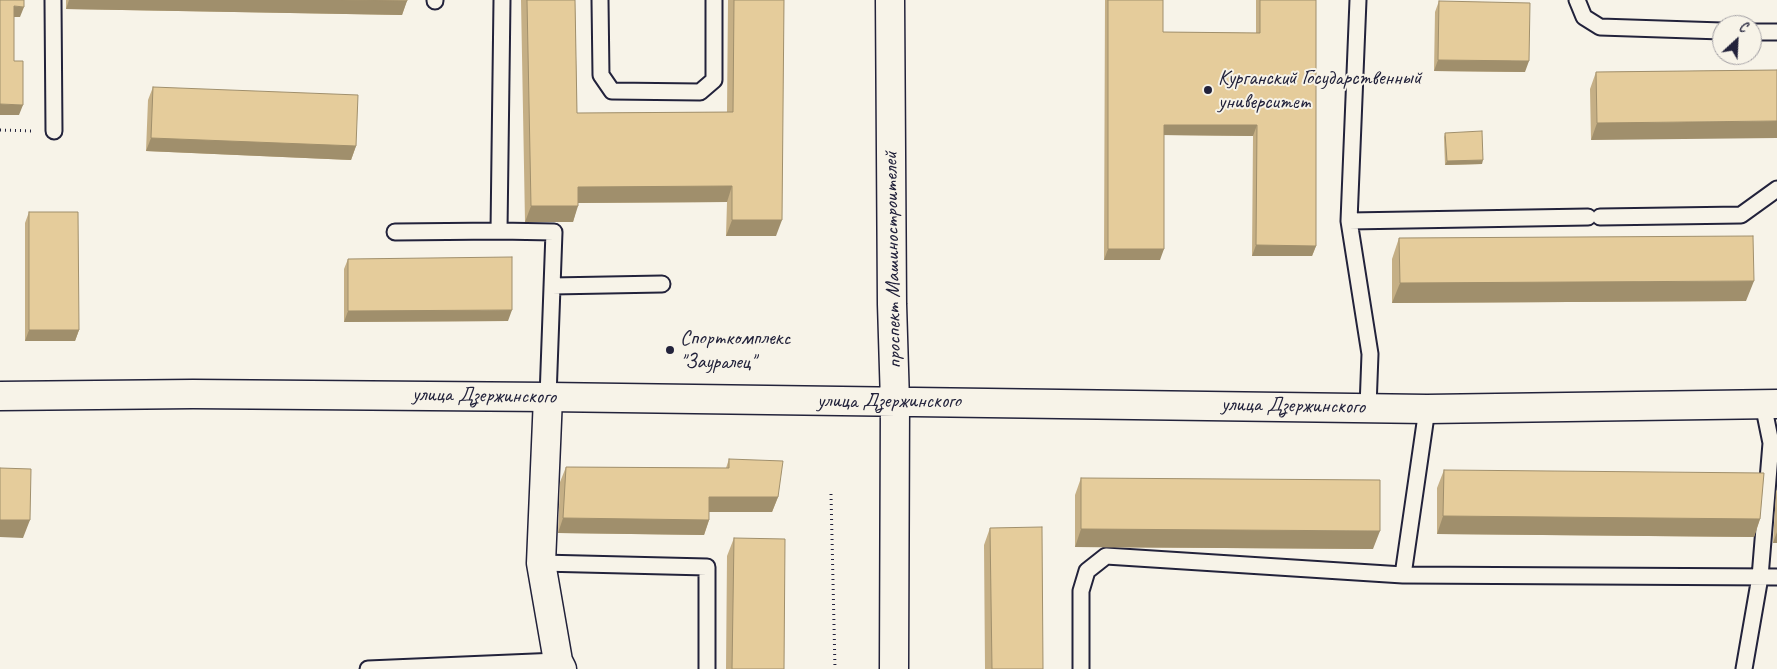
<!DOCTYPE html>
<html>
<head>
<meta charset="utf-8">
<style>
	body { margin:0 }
	#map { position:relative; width:1777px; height:669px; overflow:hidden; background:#f7f3e8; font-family:Caveat,sans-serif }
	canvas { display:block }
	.north { position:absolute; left:1712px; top:15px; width:50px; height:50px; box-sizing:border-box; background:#f7f3e8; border:1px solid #a29fa3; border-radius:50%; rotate:25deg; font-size:14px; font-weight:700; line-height:20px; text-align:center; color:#22223b }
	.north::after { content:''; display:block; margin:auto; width:18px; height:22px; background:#22223b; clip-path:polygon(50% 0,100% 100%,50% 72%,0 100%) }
</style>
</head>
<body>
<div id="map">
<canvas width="1777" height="669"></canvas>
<div class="north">С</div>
</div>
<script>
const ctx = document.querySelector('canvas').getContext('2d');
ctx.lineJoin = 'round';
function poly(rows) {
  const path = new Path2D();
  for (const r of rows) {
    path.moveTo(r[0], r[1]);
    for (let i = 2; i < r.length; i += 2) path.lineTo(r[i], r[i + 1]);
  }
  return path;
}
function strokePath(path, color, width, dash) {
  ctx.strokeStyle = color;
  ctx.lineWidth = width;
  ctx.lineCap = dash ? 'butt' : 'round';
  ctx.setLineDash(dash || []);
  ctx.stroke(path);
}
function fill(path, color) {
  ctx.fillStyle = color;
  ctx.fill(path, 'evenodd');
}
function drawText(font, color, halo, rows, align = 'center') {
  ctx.font = font + ' Caveat,sans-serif';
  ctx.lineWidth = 4;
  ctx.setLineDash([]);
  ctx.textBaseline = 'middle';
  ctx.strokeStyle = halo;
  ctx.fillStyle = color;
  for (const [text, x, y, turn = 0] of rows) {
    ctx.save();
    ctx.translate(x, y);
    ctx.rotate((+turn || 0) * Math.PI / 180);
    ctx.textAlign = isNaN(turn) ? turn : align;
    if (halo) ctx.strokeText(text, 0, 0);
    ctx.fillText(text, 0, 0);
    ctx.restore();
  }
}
const service = poly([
	[53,0,54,131],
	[600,0,601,75,612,91,700,92,714,80,714,0],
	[1577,0,1584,17,1600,27,1722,31],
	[435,1,435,0],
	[1752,32,1777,32],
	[1600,217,1741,215,1777,189],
	[1349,221,1358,0],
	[499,231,554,232,548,397],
	[395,232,499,231,502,0],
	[552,286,662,284],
	[1368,407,1370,354,1349,221,1588,217],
	[541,563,707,567,707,669],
	[1403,575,1427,409],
	[368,669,558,661],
	[1081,669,1081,591,1087,571,1106,556,1403,575,1777,577],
	[1744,669,1760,577,1771,443,1763,404]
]);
const minor = poly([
	[548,397,541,563,558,661,562,669]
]);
const primary = poly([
	[890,0,892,304,895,402,894,669],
	[0,396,193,394,548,397,1427,409,1777,404]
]);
strokePath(service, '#22223b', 19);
strokePath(minor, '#22223b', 31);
strokePath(primary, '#22223b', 31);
strokePath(poly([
	[0,130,34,131],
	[831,494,835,669]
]), '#22223b', 3, [1, 4]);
strokePath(service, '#f7f3e8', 15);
strokePath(minor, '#f7f3e8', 28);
strokePath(primary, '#f7f3e8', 28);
fill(poly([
	[66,0,407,0,402,15,66,9],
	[521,0,575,0,577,113,727,112,728,0,784,0,776,236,726,236,727,202,578,203,573,222,525,222],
	[1105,0,1163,0,1163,32,1256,33,1256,0,1316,0,1316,246,1312,256,1252,256,1253,136,1164,135,1160,260,1104,260],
	[1439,1,1525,72,1434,71,1435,12],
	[1777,70,1591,140,1590,89,1596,72],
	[153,87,356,146,351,160,146,151,148,100],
	[1445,133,1482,164,1445,165,1444,137],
	[29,212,79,330,75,341,25,341,25,223],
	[1399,238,1746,301,1392,303,1392,259],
	[348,259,508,321,344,322,344,269],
	[729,459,778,497,772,512,709,512,709,520,704,535,558,533,560,482,566,467,726,468],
	[1444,470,1760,519,1754,537,1437,534,1437,488],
	[1081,478,1373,549,1075,547,1075,495],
	[1777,490,1777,543,1773,543,1776,491],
	[990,528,1043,669,985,669,984,545],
	[734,538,784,669,726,669,727,556]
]), '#c5af85');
fill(poly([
	[69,0,342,0,407,1,402,15,66,9],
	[14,6,24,7,20,17,10,17],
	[1438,60,1529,61,1525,72,1434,71],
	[0,104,23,105,19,115,0,115],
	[1777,121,1777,138,1591,140,1597,123],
	[1164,125,1257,125,1253,136,1160,135],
	[151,138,356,146,351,160,146,151],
	[1483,160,1482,164,1445,165,1447,161],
	[732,186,727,202,572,203,578,187],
	[531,206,578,206,573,222,525,222],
	[732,220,782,220,776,236,726,236],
	[1256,245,1316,246,1312,256,1252,256],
	[1108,249,1164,249,1160,260,1104,260],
	[1754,281,1746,301,1392,303,1400,283],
	[512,310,508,321,344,322,348,311],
	[29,330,79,330,75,341,25,341],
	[709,497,778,497,772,512,704,512],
	[1443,516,1760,519,1754,537,1437,534],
	[563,518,709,520,704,535,558,533],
	[0,520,30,520,23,538,0,537],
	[1081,529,1380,531,1373,549,1075,547],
	[1777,532,1777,543,1773,543]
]), '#a08f6c');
const building = poly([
	[0,0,24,0,24,7,14,6,14,61,23,61,23,105,0,104,0,0],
	[342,0,407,0,407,1,342,0],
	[527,0,575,0,577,113,733,112,734,0,784,0,782,220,732,220,732,186,578,187,578,206,531,206,527,0],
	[1108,0,1163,0,1163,32,1260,33,1260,0,1316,0,1316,246,1256,245,1257,125,1164,125,1164,249,1108,249,1108,0],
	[1439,1,1530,3,1529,61,1438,60,1439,1],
	[1777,70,1777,121,1597,123,1596,72,1777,70],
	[153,87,358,95,356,146,151,138,153,87],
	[1482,131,1483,160,1447,161,1445,133,1482,131],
	[29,212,78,212,79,330,29,330,29,212],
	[1753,236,1754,281,1400,283,1399,238,1753,236],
	[512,257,512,310,348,311,348,259,512,257],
	[729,459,783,461,778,497,709,497,709,520,563,518,566,467,729,468,729,459],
	[0,468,31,469,30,520,0,520,0,468],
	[1444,470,1764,473,1760,519,1443,516,1444,470],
	[1081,478,1380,480,1380,531,1081,529,1081,478],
	[1042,527,1043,669,992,669,990,528,1042,527],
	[734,538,785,539,784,669,732,669,734,538]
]);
fill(building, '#e5cc9b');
strokePath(building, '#a08f6c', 1);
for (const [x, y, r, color] of [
	[1208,90,5,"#22223b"],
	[670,350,5,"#22223b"]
]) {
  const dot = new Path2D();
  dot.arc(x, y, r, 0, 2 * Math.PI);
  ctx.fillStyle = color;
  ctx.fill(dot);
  strokePath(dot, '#f7f3e8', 2);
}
drawText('21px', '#22223b', '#f7f3e8', [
	["Курганский Государственный",1218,78],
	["университет",1218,102],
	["Спорткомплекс",680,338],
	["\"Зауралец\"",680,362]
], 'left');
drawText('21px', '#22223b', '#f7f3e8', [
	["проспект Машиностроителей",893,260,-91],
	["улица Дзержинского",484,396,1],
	["улица Дзержинского",889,401],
	["улица Дзержинского",1293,406,1]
]);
</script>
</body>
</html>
